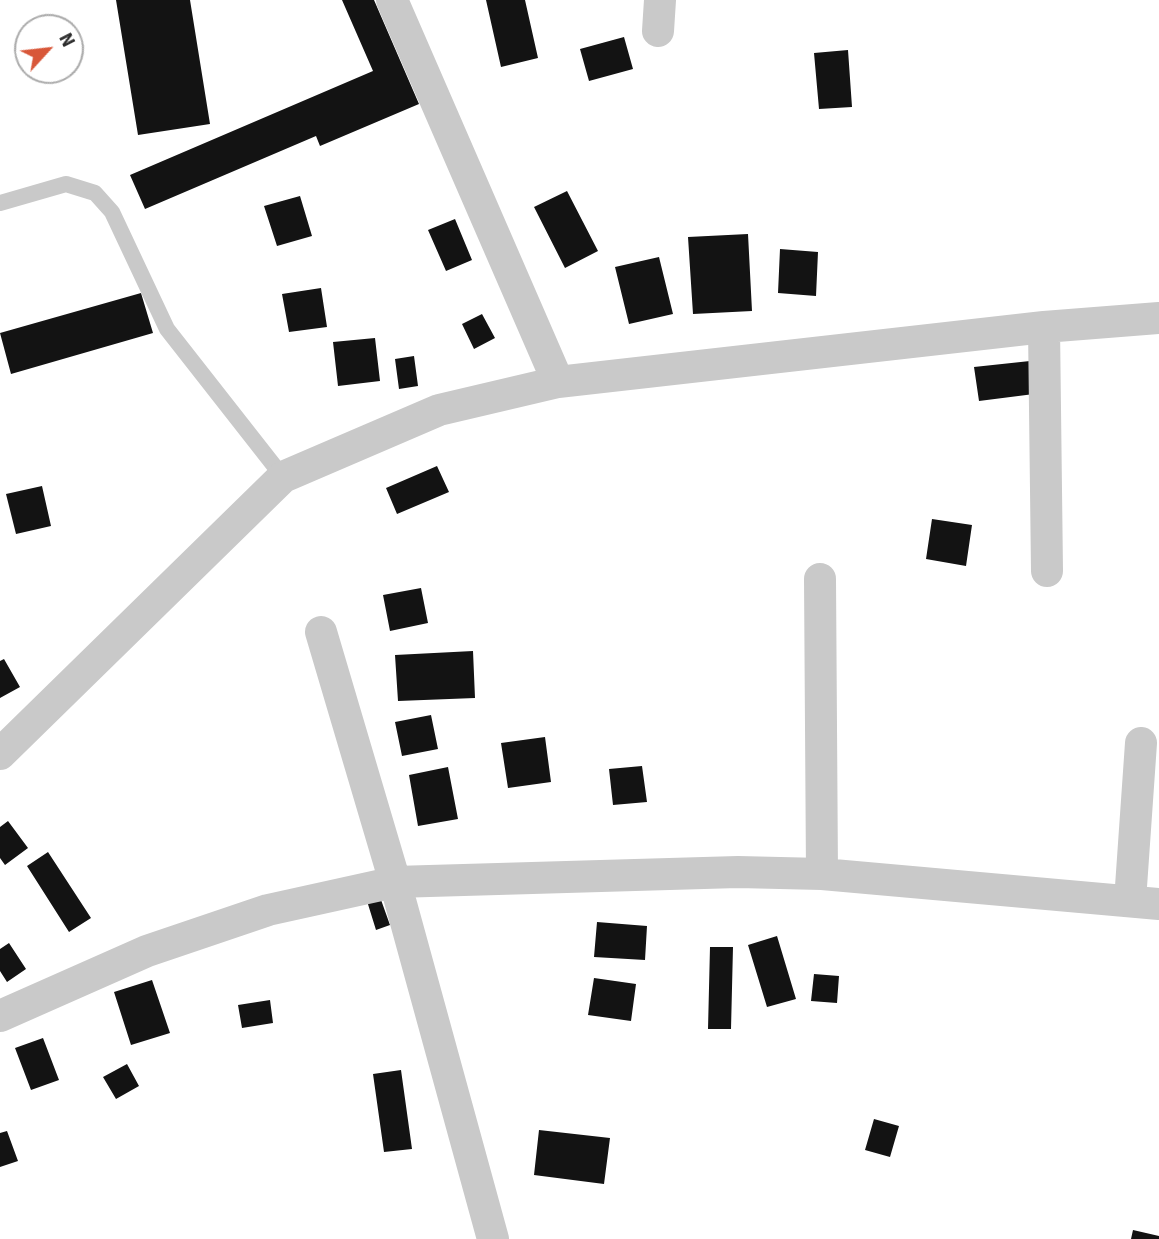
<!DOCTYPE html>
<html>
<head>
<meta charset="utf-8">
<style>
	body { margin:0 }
	#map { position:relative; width:1159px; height:1239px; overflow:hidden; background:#fff; font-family:"Source Sans 3",sans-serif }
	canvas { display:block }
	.north { position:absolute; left:14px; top:14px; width:70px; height:70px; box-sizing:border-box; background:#fff; border:2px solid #ababab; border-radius:50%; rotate:63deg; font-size:19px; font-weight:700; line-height:28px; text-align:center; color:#2c2c2c }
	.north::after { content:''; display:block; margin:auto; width:24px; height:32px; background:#d85739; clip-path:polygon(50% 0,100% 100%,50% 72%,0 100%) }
</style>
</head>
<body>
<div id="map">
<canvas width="1159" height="1239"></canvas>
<div class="north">N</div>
</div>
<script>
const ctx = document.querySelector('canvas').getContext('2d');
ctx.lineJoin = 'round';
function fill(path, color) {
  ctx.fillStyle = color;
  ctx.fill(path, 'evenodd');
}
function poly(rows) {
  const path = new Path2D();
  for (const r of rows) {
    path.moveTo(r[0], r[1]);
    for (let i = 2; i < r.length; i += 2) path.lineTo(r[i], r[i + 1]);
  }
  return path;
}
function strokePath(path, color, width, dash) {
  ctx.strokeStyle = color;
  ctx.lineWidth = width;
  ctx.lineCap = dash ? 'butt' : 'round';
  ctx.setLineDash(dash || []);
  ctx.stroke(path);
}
fill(poly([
	[116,0,190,0,210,124,138,135],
	[342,0,374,0,419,104,320,146,316,136,145,209,130,175,373,71],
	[486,0,525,0,538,58,501,67],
	[624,37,633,69,589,81,580,49],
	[848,50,852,107,819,109,814,53],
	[567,191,598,251,565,268,534,207],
	[300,196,312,236,277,246,264,206],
	[455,219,472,260,446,271,428,230],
	[748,234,752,311,693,314,688,237],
	[780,249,818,252,816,296,778,293],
	[659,257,673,314,629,324,615,267],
	[321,288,327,327,289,332,282,294],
	[141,293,153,333,11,374,0,333],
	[482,314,495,338,474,349,462,324],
	[375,338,380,381,338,386,333,342],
	[414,356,418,386,399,389,395,359],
	[1030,361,1034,394,979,401,974,367],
	[437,466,449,492,397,514,386,488],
	[42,486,51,526,16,534,6,494],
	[932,519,972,525,966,566,926,559],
	[421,588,428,623,390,631,383,595],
	[473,651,475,698,398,701,395,655],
	[4,659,20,687,0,698,0,661],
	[431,715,438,749,402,756,395,722],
	[545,737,551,782,508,788,501,743],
	[642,766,647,802,613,805,609,769],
	[448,767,458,819,418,826,409,775],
	[8,821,28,848,5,865,0,858,0,827],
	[48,852,91,918,69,932,27,866],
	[380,897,390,925,376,930,367,901],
	[597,922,647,926,645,960,594,957],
	[777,936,796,999,767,1007,748,945],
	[9,943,26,969,7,982,0,971,0,949],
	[710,947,733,947,731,1029,708,1029],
	[814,974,839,976,837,1003,811,1001],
	[594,978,636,984,631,1021,588,1015],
	[152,980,170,1033,131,1045,114,992],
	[270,1000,273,1023,242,1028,238,1005],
	[43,1038,59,1080,31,1090,15,1048],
	[127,1064,139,1086,116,1099,103,1077],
	[401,1070,412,1149,384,1152,373,1074],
	[874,1119,899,1126,890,1157,865,1150],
	[539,1130,610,1138,604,1184,534,1175],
	[7,1131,18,1161,0,1167,0,1133],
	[1133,1230,1159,1236,1159,1239,1131,1239]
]), '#131313');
strokePath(poly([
	[0,203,66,184,95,193,112,212,167,329,283,477]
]), '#c9c9c9', 16);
strokePath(poly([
	[392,0,558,382],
	[658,31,660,0],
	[1044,327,1047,571],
	[820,579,822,874],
	[321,632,395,882,493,1239],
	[0,754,283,477,439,410,558,382,1044,327,1159,318],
	[1130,901,1141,743],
	[0,1016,147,951,268,910,395,882,738,872,822,874,1159,904]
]), '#c9c9c9', 32);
</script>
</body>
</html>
